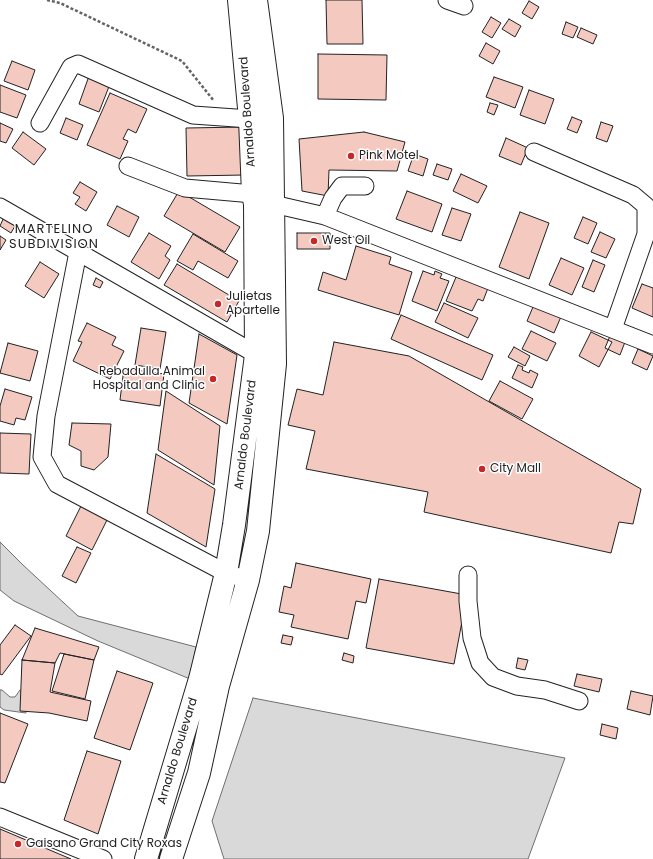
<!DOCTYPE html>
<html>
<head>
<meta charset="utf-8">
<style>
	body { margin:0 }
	canvas { display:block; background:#fff }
</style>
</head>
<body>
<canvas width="653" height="859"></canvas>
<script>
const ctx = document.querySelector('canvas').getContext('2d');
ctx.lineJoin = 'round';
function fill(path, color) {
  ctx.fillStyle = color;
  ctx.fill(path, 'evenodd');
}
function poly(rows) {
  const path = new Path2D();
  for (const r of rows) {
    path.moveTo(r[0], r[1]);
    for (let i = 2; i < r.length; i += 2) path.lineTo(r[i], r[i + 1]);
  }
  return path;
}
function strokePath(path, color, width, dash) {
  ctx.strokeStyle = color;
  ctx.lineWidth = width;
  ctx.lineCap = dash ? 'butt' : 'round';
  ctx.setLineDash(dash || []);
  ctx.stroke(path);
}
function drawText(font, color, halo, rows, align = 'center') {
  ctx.font = font + ' Poppins,sans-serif';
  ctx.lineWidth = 3;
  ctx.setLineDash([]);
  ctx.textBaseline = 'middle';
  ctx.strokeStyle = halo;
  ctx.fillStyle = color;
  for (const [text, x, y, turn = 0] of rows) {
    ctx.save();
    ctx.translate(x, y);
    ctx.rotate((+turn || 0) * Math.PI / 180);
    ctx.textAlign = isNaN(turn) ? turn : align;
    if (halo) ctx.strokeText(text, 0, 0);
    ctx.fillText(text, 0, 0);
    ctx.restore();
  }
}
const water = poly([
	[0,542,23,565,78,616,196,647,190,679,98,641,14,601,0,590,0,542],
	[0,690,2,690,10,697,15,697,20,690,26,691,26,713,4,710,0,707,0,690],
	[253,698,565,758,528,859,224,859,212,821,253,698]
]);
fill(water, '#d9d9d9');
strokePath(water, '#6f6f6f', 1);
const building = poly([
	[326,0,362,0,363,44,327,44,326,0],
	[529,1,539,7,532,19,522,13,529,1],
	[491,17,501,23,492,38,482,32,491,17],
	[509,19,521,26,515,37,502,29,509,19],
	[566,22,578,27,573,38,562,34,566,22],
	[581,28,597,35,593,44,577,37,581,28],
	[486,43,500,51,493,64,479,56,486,43],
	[318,54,387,55,386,100,318,99,318,54],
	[12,61,35,70,28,90,4,81,12,61],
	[89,76,110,84,99,112,79,104,89,76],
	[494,77,523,87,515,108,486,97,494,77],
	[0,85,26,95,17,118,0,112,0,85],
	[529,90,554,99,545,124,520,115,529,90],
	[110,93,147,109,136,133,128,129,123,139,128,141,120,159,87,145,110,93],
	[490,103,498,105,494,115,487,112,490,103],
	[572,117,582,121,577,133,567,129,572,117],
	[66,118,83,125,77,140,60,133,66,118],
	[601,122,613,126,607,142,596,138,601,122],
	[0,123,13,129,6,143,0,141,0,123],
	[244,127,245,175,187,176,186,128,244,127],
	[23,132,46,149,34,165,12,148,23,132],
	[364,132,405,142,397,171,329,170,328,196,302,191,299,139,364,132],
	[506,138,528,148,521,165,499,156,506,138],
	[414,154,428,159,423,176,408,171,414,154],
	[437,164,452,169,448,180,433,175,437,164],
	[461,174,487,186,478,203,453,191,461,174],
	[80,182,97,192,86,211,75,204,80,197,73,193,80,182],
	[179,191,240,227,225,252,164,216,179,191],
	[407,191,442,204,432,232,396,219,407,191],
	[117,206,139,217,129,237,107,225,117,206],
	[452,208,471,214,461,241,442,235,452,208],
	[520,212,549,223,529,279,499,267,520,212],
	[4,217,16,224,11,233,0,226,4,217],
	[583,217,597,223,588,244,574,238,583,217],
	[600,232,615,239,606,258,591,252,600,232],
	[149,233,171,246,165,256,170,260,159,279,131,262,149,233],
	[297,233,330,233,330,249,297,249,297,233],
	[193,234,238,261,228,278,198,261,193,270,177,261,193,234],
	[0,236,6,240,0,250,0,236],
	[356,246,391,257,389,264,412,272,399,315,318,290,323,272,346,280,356,246],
	[561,258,584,268,572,295,549,285,561,258],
	[593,260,605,265,594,292,582,287,593,260],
	[40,262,59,274,44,298,25,286,40,262],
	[177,264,239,301,227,322,164,285,177,264],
	[459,270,488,288,483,301,478,299,472,311,446,301,459,270],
	[423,271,434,275,435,271,442,274,440,278,449,281,437,311,412,301,423,271],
	[96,278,103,282,100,288,93,285,96,278],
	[642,284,653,288,653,317,632,308,642,284],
	[536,300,563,312,554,333,527,321,536,300],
	[444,303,478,318,468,338,435,322,444,303],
	[401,315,493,355,482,380,391,339,401,315],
	[87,323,116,337,112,345,124,351,110,379,73,361,82,342,78,341,87,323],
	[141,328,166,332,160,369,135,365,141,328],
	[531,331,556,343,547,361,522,349,531,331],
	[591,332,612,342,599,367,579,356,591,332],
	[199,334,237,355,227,424,189,403,199,334],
	[610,336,625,342,620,355,605,348,610,336],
	[334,342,409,356,641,489,633,524,619,522,611,553,424,512,428,492,306,469,315,431,288,425,297,389,323,395,334,342],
	[8,343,38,351,30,381,0,373,8,343],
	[514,347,530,356,525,366,508,357,514,347],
	[638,349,653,356,647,370,632,363,638,349],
	[518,365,523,367,522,370,529,373,530,370,538,374,532,388,512,378,518,365],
	[124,368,164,374,160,406,120,400,124,368],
	[500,381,533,399,522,419,489,401,500,381],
	[5,389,32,397,25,420,16,418,14,425,0,421,0,406,5,389],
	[166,391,220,426,214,485,158,450,166,391],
	[72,423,111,424,108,457,94,470,81,466,81,451,69,445,72,423],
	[0,433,31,434,29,474,0,473,0,433],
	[156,454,215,489,206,547,147,513,156,454],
	[81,506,107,520,92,550,66,536,81,506],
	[77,547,91,553,76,583,62,576,77,547],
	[296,563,371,579,366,603,356,601,348,639,291,627,294,615,279,612,284,586,291,588,296,563],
	[379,579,467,595,454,664,366,648,379,579],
	[15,625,31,636,2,675,0,674,0,645,15,625],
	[35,628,99,647,94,660,60,653,55,663,22,660,35,628],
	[283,635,293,637,291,645,281,643,283,635],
	[344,653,354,656,353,663,342,660,344,653],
	[64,654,94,660,85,699,52,691,64,654],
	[518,658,528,660,525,670,516,668,518,658],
	[22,660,55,663,50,692,91,701,87,721,49,713,20,711,22,660],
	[117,671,153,683,130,750,94,738,117,671],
	[577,674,602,679,599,692,574,686,577,674],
	[631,691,653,696,650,715,627,709,631,691],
	[0,713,28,724,5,783,0,782,0,713],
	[602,724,618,728,616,739,600,735,602,724],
	[87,751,121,761,98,834,64,820,87,751],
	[0,829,71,859,0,859,0,829]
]);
fill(building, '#f3c9c0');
strokePath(building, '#222', 1);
const minor = poly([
	[447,0,464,6],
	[40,123,71,67,78,64,193,115,250,119,262,118],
	[534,152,633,195,646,206,646,234,613,329],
	[128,166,185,188,253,194],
	[261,204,273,204,325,216,653,345],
	[0,207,266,360],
	[325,216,333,198,342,186,365,186],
	[78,252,46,416,42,457,57,484,226,573,248,580],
	[468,575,468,601,472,638,480,663,493,677,517,686,545,690,579,701],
	[0,817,103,859]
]);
const highway = poly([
	[146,859,200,679,226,573,234,525,256,355,255,204,253,194,250,119,239,0],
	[171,859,199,773,218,686,248,580,258,531,275,364,272,118,256,0]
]);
strokePath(minor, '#222', 19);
strokePath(highway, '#222', 24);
strokePath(poly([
	[47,0,60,3,182,61,214,101]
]), '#646464', 2.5, [3, 2]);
strokePath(minor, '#fff', 17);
strokePath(highway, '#fff', 22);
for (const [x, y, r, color] of [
	[351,156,4,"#c62828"],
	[314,241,4,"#c62828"],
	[218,304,4,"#c62828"],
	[213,379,4,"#c62828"],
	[482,469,4,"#c62828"],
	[18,844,4,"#c62828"]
]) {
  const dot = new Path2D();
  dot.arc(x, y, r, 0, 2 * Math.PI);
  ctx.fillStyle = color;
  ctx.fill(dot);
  strokePath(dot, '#fff', 1.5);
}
drawText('12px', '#222', '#fff', [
	["Arnaldo Boulevard",248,112,-94],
	["Arnaldo Boulevard",246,435,-83],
	["Arnaldo Boulevard",178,751,-73]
]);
drawText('12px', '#222', '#fff', [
	["Pink Motel",359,156],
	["West Oil",322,241],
	["Julietas",226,297],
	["Apartelle",226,311],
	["Rebadulla Animal",205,372,"right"],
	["Hospital and Clinic",205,386,"right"],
	["City Mall",490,469],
	["Gaisano Grand City Roxas",26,844]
], 'left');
ctx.letterSpacing = '1px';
drawText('13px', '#222', '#fff', [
	["MARTELINO",54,230],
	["SUBDIVISION",54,245]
]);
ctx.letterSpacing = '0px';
</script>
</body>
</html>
